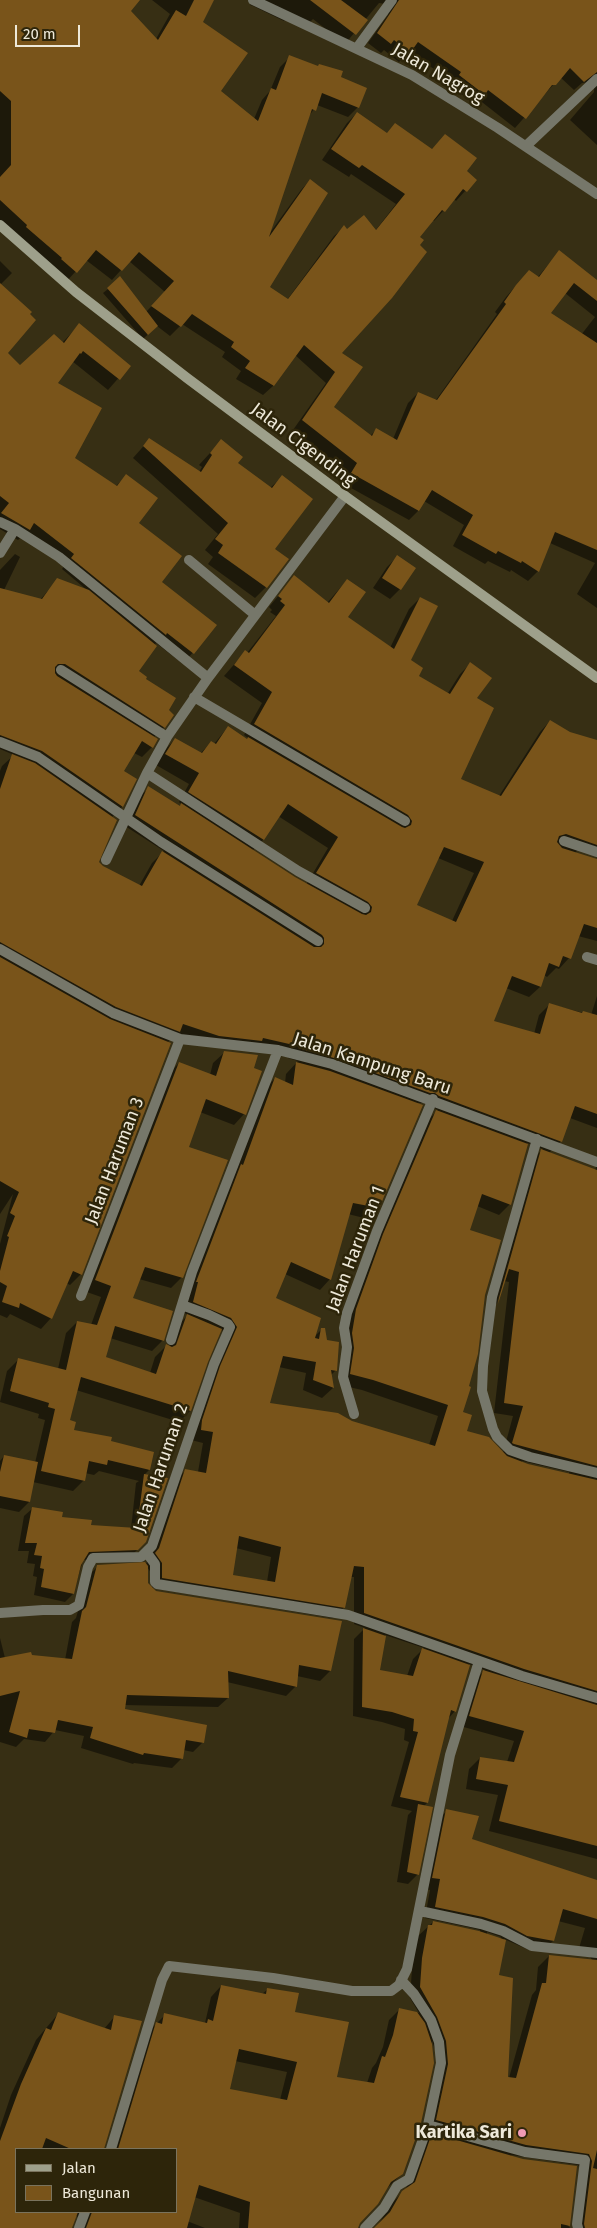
<!DOCTYPE html>
<html>
<head>
<meta charset="utf-8">
<style>
	body { margin:0 }
	#map { position:relative; width:597px; height:2228px; overflow:hidden; background:#372f14; font-family:"Fira Sans",sans-serif }
	canvas { display:block }
	.legend { position:absolute; left:15px; top:2148px; width:162px; height:65px; box-sizing:border-box; background:#2d250a; border:1px solid #7a735d; margin:0; padding:6px 9px; list-style:none; font-size:15px; color:#eee9d9 }
	.legend li { display:flex; align-items:center; gap:10px; height:25px }
	.legend b { width:25px; border:1px solid #7a735d }
	.scale { position:absolute; left:15px; top:25px; width:65px; height:22px; box-sizing:border-box; border:2px solid #eee9d9; border-top:0; padding-left:6px; font-size:15px; line-height:18px; white-space:nowrap; color:#eee9d9; -webkit-text-stroke:4px #2d250a; paint-order:stroke }
</style>
</head>
<body>
<div id="map">
<canvas width="597" height="2228"></canvas>
<ul class="legend">
<li><b style="height:6px;background:#9ea08b"></b>Jalan</li>
<li><b style="height:14px;background:#79541a"></b>Bangunan</li>
</ul>
<div class="scale">20 m</div>
</div>
<script>
const ctx = document.querySelector('canvas').getContext('2d');
ctx.lineJoin = 'round';
function fill(path, color) {
  ctx.fillStyle = color;
  ctx.fill(path, 'evenodd');
}
function poly(rows) {
  const path = new Path2D();
  for (const r of rows) {
    path.moveTo(r[0], r[1]);
    for (let i = 2; i < r.length; i += 2) path.lineTo(r[i], r[i + 1]);
  }
  return path;
}
function strokePath(path, color, width, dash) {
  ctx.strokeStyle = color;
  ctx.lineWidth = width;
  ctx.lineCap = dash ? 'butt' : 'round';
  ctx.setLineDash(dash || []);
  ctx.stroke(path);
}
function drawText(font, color, halo, rows, align = 'center') {
  ctx.font = font + ' "Fira Sans",sans-serif';
  ctx.lineWidth = 5;
  ctx.setLineDash([]);
  ctx.textBaseline = 'middle';
  ctx.strokeStyle = halo;
  ctx.fillStyle = color;
  for (const [text, x, y, turn = 0] of rows) {
    ctx.save();
    ctx.translate(x, y);
    ctx.rotate((+turn || 0) * Math.PI / 180);
    ctx.textAlign = isNaN(turn) ? turn : align;
    if (halo) ctx.strokeText(text, 0, 0);
    ctx.fillText(text, 0, 0);
    ctx.restore();
  }
}
fill(poly([
	[0,0,139,0,129,11,156,39,170,14,152,0,212,0,201,22,219,91,254,119,262,100,270,91,280,67,290,57,339,78,358,107,348,117,317,105,309,116,269,234,301,190,310,180,269,287,287,300,334,236,344,227,347,231,375,231,396,204,351,174,349,177,322,160,347,123,357,113,386,135,431,150,445,136,465,171,475,180,456,201,454,199,434,221,432,220,419,237,340,353,333,408,370,436,376,430,393,439,408,403,418,393,436,400,497,314,495,312,506,297,529,271,537,278,559,252,597,283,597,608,577,594,595,563,550,543,538,571,528,581,511,570,510,572,488,561,485,564,453,546,464,525,424,501,418,511,409,520,342,483,348,473,293,430,326,383,295,355,273,386,263,395,236,379,241,371,222,357,225,352,182,324,170,336,157,326,143,339,103,293,108,289,146,312,165,292,129,261,112,280,86,260,66,282,0,220],
	[565,293,595,317,581,335,549,314],
	[253,0,597,0,597,145,570,120,594,92,594,87,589,82,582,83,574,90,560,77,515,128,478,99,474,104,450,85,453,82,409,52,399,62,384,50,381,53,368,43,388,15,389,8,386,4,379,3,345,44,313,19,305,27,289,16,284,21,253,6,250,5],
	[0,261,12,273,0,285,6,353,20,367,62,343,79,325,129,366,108,390,72,361,56,383,73,458,116,486,126,476,137,523,160,583,216,625,183,664,156,643,137,672,167,710,164,727,153,738,152,747,142,757,134,753,122,771,135,779,122,807,111,818,98,863,102,867,139,886,152,863,164,851,125,826,138,798,149,788,179,807,182,805,179,802,189,784,156,765,165,750,175,739,200,754,211,742,214,744,228,727,246,740,248,738,244,735,262,703,224,676,245,652,247,653,276,616,270,612,272,610,269,607,294,577,327,603,347,580,346,617,390,648,409,609,420,598,410,661,417,676,448,693,460,674,470,664,476,698,459,779,499,796,540,732,550,721,569,733,597,742,597,855,579,849,575,853,597,878,597,941,578,936,569,958,559,969,556,968,547,977,544,975,540,987,529,997,506,988,492,1022,534,1034,539,1015,550,1004,591,1015,597,996,597,1128,570,1118,561,1141,549,1153,595,1170,597,1165,597,1859,489,1831,498,1795,466,1789,469,1769,480,1758,507,1762,514,1741,460,1726,473,1682,485,1670,469,1664,455,1711,448,1719,427,1803,424,1806,418,1874,408,1884,397,1882,408,1815,412,1811,391,1806,409,1742,404,1740,405,1729,382,1722,353,1716,354,1639,365,1628,354,1624,354,1577,350,1577,344,1607,333,1618,152,1588,152,1574,147,1567,147,1583,155,1592,340,1622,330,1671,320,1681,297,1676,296,1686,286,1696,227,1682,228,1698,218,1707,124,1705,124,1710,203,1742,193,1752,183,1750,182,1758,172,1768,134,1763,133,1764,81,1748,84,1736,55,1730,45,1742,24,1739,16,1747,0,1742,0,1638,5,1658,31,1657,65,1660,72,1622,76,1618,88,1576,98,1566,146,1564,148,1560,175,1481,186,1470,198,1472,203,1443,191,1440,227,1338,221,1328,206,1361,190,1411,179,1422,76,1390,68,1421,72,1431,110,1442,149,1470,144,1475,166,1479,145,1542,129,1558,83,1560,73,1594,65,1602,34,1595,37,1577,33,1576,35,1564,27,1563,29,1551,18,1551,24,1516,33,1508,89,1527,131,1529,136,1483,139,1481,99,1471,94,1475,85,1473,84,1480,73,1491,33,1482,29,1502,19,1512,0,1508,0,1461,4,1456,35,1463,45,1420,38,1418,39,1414,0,1402,7,1371,18,1360,58,1369,66,1333,77,1322,91,1325,101,1297,84,1291,168,1074,179,1063,210,1075,213,1063,225,1052,244,1114,234,1125,200,1112,187,1147,182,1277,171,1288,139,1279,131,1299,163,1340,152,1351,110,1338,105,1357,150,1373,155,1357,166,1346,169,1347,176,1327,188,1315,183,1312,188,1286,265,1089,275,1078,285,1083,286,1074,298,1061,288,1058,288,1056,175,1035,167,1043,81,1274,70,1285,66,1283,51,1318,41,1329,10,1314,7,1318,0,1315,0,1244,13,1194,0,1214,0,771,2,766,14,755,0,749,0,570,15,554,20,557,4,590,40,600,57,580,88,591,62,569,65,565,24,534,18,540,0,529],
	[278,816,328,848,306,885,252,851,263,840],
	[438,858,474,873,452,921,416,906],
	[415,1103,424,1103,438,1110,426,1122,346,1320,340,1385,362,1390,438,1416,429,1445,351,1422,269,1404,279,1367,306,1373,303,1390,322,1398,333,1388,331,1375,336,1370,322,1329,314,1337,274,1299,285,1274,320,1290,330,1279,348,1214,364,1218,360,1240,368,1232,421,1106],
	[527,1143,543,1149,531,1161,489,1311,497,1303,504,1281,509,1282,494,1413,513,1416,503,1453,466,1432,462,1413,484,1295,468,1231,477,1206,499,1215,510,1204],
	[522,1461,569,1472,569,1475,522,1463],
	[236,1548,271,1557,267,1582,232,1576],
	[385,1635,424,1648,413,1659,407,1676,379,1671],
	[149,440,199,472,202,467,199,465,221,441,237,463,270,488,282,477,273,550,266,587,255,598,208,564,213,557,205,550,218,534,133,458],
	[397,557,400,589,390,599,373,588,387,567],
	[447,1811,470,1840,597,1881,597,2228,575,2228,582,2172,578,2165,511,2155,570,2228,376,2228,392,2203,406,2189,422,2145,435,2133,426,2131,438,2076,436,2052,432,2041,402,2174,387,2188,359,2223,357,2228,239,2228,240,2213,194,2197,187,2221,205,2228,81,2228,82,2225,77,2216,75,2216,72,2228,0,2228,0,2128,11,2095,36,2040,58,2014,104,2029,115,2016,104,2149,16,2149,16,2212,176,2212,176,2149,110,2149,146,2034,165,2015,205,2023,211,1997,221,1986,262,1994,268,1989,294,2013,336,2078,367,2083,372,2068,376,2063,383,2047,389,2020,400,2009,419,2013,410,1998,412,1969,417,1937,433,1922,480,1932,480,1930,472,1928,425,1918,430,1890,422,1888,436,1821],
	[558,1921,585,1928,577,1955,590,1957,593,1961,549,1956,538,1967,536,1990,532,1995,509,2078,506,2078,497,1976,504,1939,529,1950,542,1951,553,1941],
	[487,1932,501,1937,500,1939,487,1935],
	[235,2061,287,2072,280,2100,229,2090]
]), '#0007');
fill(poly([
	[0,0,140,0,131,11,158,40,176,10,186,16,194,0,214,0,203,22,248,53,221,91,258,121,271,88,276,90,289,55,318,66,319,64,343,71,341,77,367,88,359,108,322,93,316,111,312,109,269,237,310,179,328,193,270,287,288,299,344,225,347,229,364,215,376,230,405,194,362,165,359,168,331,149,357,112,387,133,395,123,432,149,445,134,477,158,467,171,477,180,467,192,463,189,445,212,442,210,420,237,424,240,420,245,427,252,392,298,342,353,363,367,334,407,372,436,376,428,397,440,418,392,437,400,506,304,504,302,516,285,529,270,539,277,559,250,597,280,597,301,574,283,551,313,597,343,597,550,555,532,539,572,522,561,521,563,498,551,496,554,462,535,473,515,432,490,419,511,351,473,357,463,302,420,335,372,304,345,274,386,245,368,250,361,231,347,234,342,192,314,181,327,151,306,174,281,139,252,122,271,96,250,77,273,61,259,62,258,26,227,27,225,0,200,0,177,11,165,11,101,0,91],
	[310,0,341,0,368,20,356,35],
	[399,0,597,0,597,72,584,82,570,68,556,85,552,85,526,119,488,90,485,95,459,75,461,72,418,42,410,53,394,40,391,44,377,33],
	[120,276,158,326,148,335,107,288],
	[0,283,32,312,30,314,36,320,8,353,20,365,54,334,64,343,79,323,131,366,120,380,83,351,81,354,80,353,58,383,102,408,75,458,117,486,126,474,158,498,139,523,182,556,162,582,217,625,194,654,167,633,166,635,71,558,74,554,34,523,30,530,1,513,9,503,0,496],
	[149,438,201,472,212,455,210,453,221,439,243,457,238,463,272,488,282,475,313,499,275,549,289,559,267,588,218,553,223,545,215,539,228,523,143,446],
	[397,555,416,568,401,590,382,578],
	[294,575,329,603,347,579,366,592,348,617,394,649,420,597,438,606,411,660,423,668,419,676,450,694,470,662,492,678,477,698,494,708,461,779,501,796,550,720,570,732,597,740,597,845,566,834,559,836,557,842,562,848,597,859,597,928,584,924,571,959,563,956,559,967,549,963,541,987,512,976,494,1021,540,1034,549,1003,582,1013,583,1011,597,1015,597,1114,575,1106,562,1142,439,1096,435,1093,430,1093,334,1058,298,1048,298,1046,263,1038,262,1041,219,1036,183,1024,180,1032,116,1007,0,942,0,789,12,754,35,763,117,820,99,862,103,866,142,886,162,851,314,947,321,947,324,944,324,938,322,935,135,815,148,786,180,806,181,803,295,877,362,914,366,915,371,912,372,907,368,902,316,873,338,837,288,804,264,840,188,792,199,773,165,754,175,738,202,753,211,741,216,744,228,726,247,739,248,737,402,827,405,828,411,825,412,821,408,815,254,724,272,692,234,665,245,650,249,653,285,605,280,601,282,599,278,596],
	[444,847,484,862,456,922,417,905],
	[57,578,89,590,157,646,139,671,147,677,146,679,176,698,169,710,174,715,165,728,65,664,58,664,55,667,55,673,57,676,158,739,153,748,142,741,124,771,137,779,123,807,42,751,0,735,0,588,42,599],
	[0,957,110,1019,171,1043,82,1275,73,1271,52,1319,20,1303,19,1308,2,1302,7,1286,0,1282,0,1271,9,1237,7,1236,15,1216,10,1213,19,1192,0,1181],
	[224,1051,258,1055,254,1068,262,1071,246,1115,206,1099,189,1147,228,1160,183,1278,145,1267,133,1298,173,1311,164,1341,115,1326,106,1357,156,1374,166,1344,172,1347,176,1345,187,1314,222,1329,208,1362,191,1411,81,1377,70,1420,76,1422,74,1430,112,1437,111,1441,154,1452,150,1470,108,1460,107,1465,89,1461,85,1481,41,1471,55,1409,48,1407,49,1403,10,1391,18,1358,66,1370,77,1321,97,1325,111,1286,95,1280,179,1062,216,1076],
	[296,1062,330,1071,423,1105,369,1232,374,1207,353,1203,331,1280,291,1262,276,1298,321,1318,315,1338,319,1339,321,1328,325,1328,327,1340,339,1342,337,1371,331,1370,334,1388,313,1380,316,1362,283,1356,270,1403,338,1413,352,1421,435,1446,448,1405,373,1380,350,1374,354,1348,352,1333,356,1309,383,1234,436,1110,528,1144,511,1205,482,1194,470,1230,501,1240,485,1295,478,1354,469,1386,471,1387,463,1412,472,1415,467,1431,489,1437,507,1456,528,1464,597,1480,597,1691,524,1669,364,1613,364,1567,354,1566,345,1608,162,1578,162,1563,155,1553,159,1548,185,1469,206,1473,213,1432,201,1430,202,1420,220,1366,237,1327,231,1318,193,1302,198,1282,196,1282,241,1164,243,1165,275,1077,293,1085],
	[239,1536,281,1547,275,1582,233,1575],
	[541,1149,597,1170,597,1466,514,1444,512,1443,523,1406,504,1403,519,1272,509,1269,498,1304,499,1298],
	[4,1455,38,1462,30,1502,0,1496,0,1472],
	[144,1474,168,1478,146,1542,138,1550,89,1552,81,1565,74,1594,41,1587,44,1569,40,1568,42,1556,34,1555,37,1543,25,1543,32,1507,63,1512,62,1517,92,1520,91,1525,137,1528],
	[145,1562,148,1566,148,1583,156,1591,342,1621,331,1671,299,1665,297,1687,228,1671,229,1698,127,1695,125,1709,207,1725,204,1743,186,1740,183,1759,144,1753,143,1755,90,1738,93,1727,58,1720,55,1733,29,1729,27,1738,9,1732,20,1691,0,1696,0,1658,31,1652,32,1655,72,1659,82,1611,86,1607,97,1565],
	[363,1628,386,1636,380,1670,413,1676,422,1648,470,1665,456,1712,451,1710,428,1803,400,1797,418,1732,413,1731,414,1719,392,1712,362,1707],
	[483,1670,597,1705,597,1846,499,1821,508,1785,476,1779,480,1757,514,1762,524,1731,469,1716],
	[418,1804,433,1807,419,1875,407,1872],
	[446,1809,479,1816,472,1839,597,1880,597,1919,563,1909,554,1941,527,1936,505,1924,483,1917,435,1907,440,1879,432,1878],
	[433,1921,479,1931,506,1940,499,1975,513,1978,508,2077,516,2078,542,1983,546,1983,549,1955,597,1960,597,2150,593,2168,597,2169,597,2228,585,2228,584,2224,592,2161,589,2154,526,2145,436,2120,448,2064,446,2041,437,2017,420,1987,422,1958,428,1925,432,1925],
	[221,1985,266,1994,267,1988,299,1993,295,2012,349,2022,337,2077,374,2083,382,2056,385,2057,393,2035,399,2008,417,2012,425,2023,432,2044,434,2063,421,2123,403,2174,391,2182,378,2204,360,2223,358,2228,248,2228,250,2202,199,2185,187,2228,86,2228,92,2212,176,2212,176,2149,118,2149,156,2022,162,2024,164,2013,207,2023,208,2019,213,2021],
	[239,2049,297,2062,287,2100,230,2089],
	[58,2012,111,2030,114,2015,142,2021,104,2149,71,2149,46,2138,42,2149,16,2149,16,2212,78,2212,72,2228,0,2228,0,2141,21,2084,46,2028,51,2030],
	[432,2133,523,2159,577,2166,570,2226,561,2224,561,2228,374,2228,390,2212,402,2191,415,2182]
]), '#79541a');
strokePath(poly([
	[564,841,597,852],
	[587,957,597,960]
]), '#76776a', 10);
strokePath(poly([
	[253,0,412,75,498,128,597,194],
	[357,48,392,0],
	[526,146,597,79],
	[0,522,15,529],
	[0,553,15,529,59,557,208,678,345,496],
	[189,560,254,614],
	[61,670,167,737],
	[194,697,405,821],
	[0,742,38,757,161,842,318,941],
	[147,773,298,871,365,908],
	[106,860,147,773,167,737,208,678],
	[0,949,113,1013,180,1039,278,1050,332,1064,597,1162],
	[537,1139,492,1297,483,1366,482,1391,493,1429,497,1437,510,1450,530,1457,597,1473],
	[81,1296,180,1039],
	[171,1340,192,1272,278,1050],
	[354,1414,343,1377,347,1347,344,1328,347,1313,377,1231,433,1099],
	[147,1553,155,1564,155,1582,157,1584,348,1615,522,1676,597,1698],
	[0,1613,43,1610,70,1610,79,1605,88,1567,93,1558,141,1557,152,1546,214,1364,230,1327,228,1324,209,1315,182,1305],
	[420,1911,481,1924,503,1931,532,1946,597,1953],
	[401,1980,414,1994,431,2020,439,2042,441,2063,428,2125],
	[111,2149,162,1980,169,1966,273,1978,352,1991,391,1991,399,1985,407,1969,450,1755,479,1661],
	[79,2228,85,2212],
	[365,2228,384,2208,397,2186,409,2179,428,2125,525,2152,585,2160,577,2224,578,2228]
]), '#76776a', 10);
strokePath(poly([
	[0,225,76,292,187,378,345,496,597,678]
]), '#9ea08b', 10);
for (const [x, y, r, color] of [
	[522,2133,5,"#f09ab4"]
]) {
  const dot = new Path2D();
  dot.arc(x, y, r, 0, 2 * Math.PI);
  ctx.fillStyle = color;
  ctx.fill(dot);
  strokePath(dot, '#2d250a', 2);
}
drawText('18px', '#eee9d9', '#2d250a', [
	["Jalan Nagrog",438,74,30],
	["Jalan Cigending",303,445,37],
	["Jalan Kampung Baru",372,1064,18],
	["Jalan Haruman 3",115,1161,-69],
	["Jalan Haruman 1",356,1249,-69],
	["Jalan Haruman 2",161,1468,-71]
]);
drawText('bold 18px', '#eee9d9', '#2d250a', [
	["Kartika Sari",512,2133]
], 'right');
</script>
</body>
</html>
